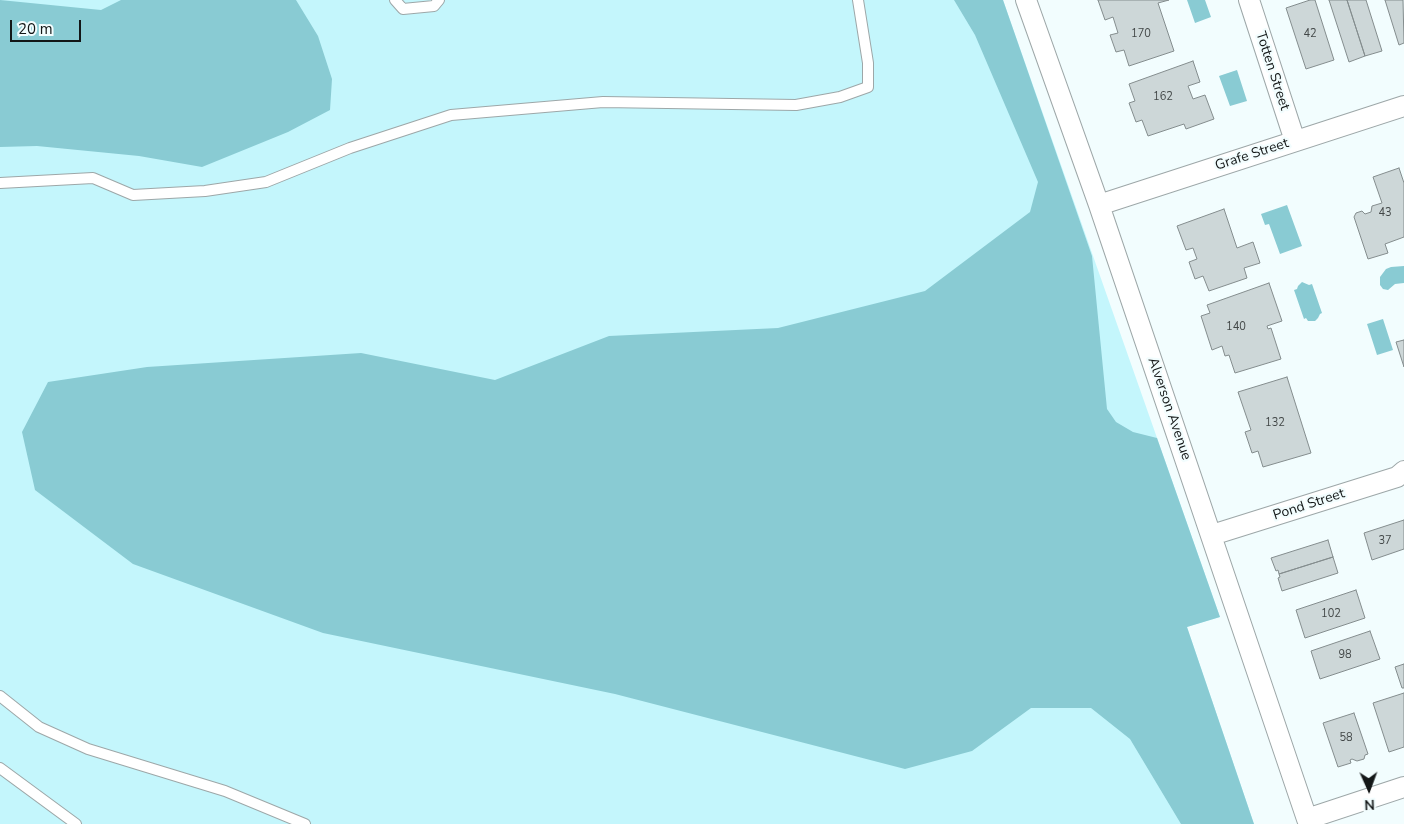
<!DOCTYPE html>
<html>
<head>
<meta charset="utf-8">
<style>
	body { margin:0 }
	#map { position:relative; width:1404px; height:824px; overflow:hidden; background:#f2fdfe; font-family:"Nunito Sans",sans-serif }
	canvas { display:block }
	.north { position:absolute; left:1344px; top:764px; width:50px; height:50px; -webkit-text-stroke:4px #f2fdfe; paint-order:stroke; rotate:178deg; font-size:14px; font-weight:700; line-height:20px; text-align:center; color:#131717 }
	.north::after { content:''; display:block; margin:auto; width:18px; height:22px; background:#131717; clip-path:polygon(50% 0,100% 100%,50% 72%,0 100%) }
	.scale { position:absolute; left:10px; top:20px; width:71px; height:22px; box-sizing:border-box; border:2px solid #131717; border-top:0; padding-left:6px; font-size:15px; line-height:18px; white-space:nowrap; color:#131717; -webkit-text-stroke:4px #f2fdfe; paint-order:stroke }
</style>
</head>
<body>
<div id="map">
<canvas width="1404" height="824"></canvas>
<div class="north">N</div>
<div class="scale">20 m</div>
</div>
<script>
const ctx = document.querySelector('canvas').getContext('2d');
ctx.lineJoin = 'round';
function fill(path, color) {
  ctx.fillStyle = color;
  ctx.fill(path, 'evenodd');
}
function poly(rows) {
  const path = new Path2D();
  for (const r of rows) {
    path.moveTo(r[0], r[1]);
    for (let i = 2; i < r.length; i += 2) path.lineTo(r[i], r[i + 1]);
  }
  return path;
}
function strokePath(path, color, width, dash) {
  ctx.strokeStyle = color;
  ctx.lineWidth = width;
  ctx.lineCap = dash ? 'butt' : 'round';
  ctx.setLineDash(dash || []);
  ctx.stroke(path);
}
function drawText(font, color, halo, rows, align = 'center') {
  ctx.font = font + ' "Nunito Sans",sans-serif';
  ctx.lineWidth = 4.5;
  ctx.setLineDash([]);
  ctx.textBaseline = 'middle';
  ctx.strokeStyle = halo;
  ctx.fillStyle = color;
  for (const [text, x, y, turn = 0] of rows) {
    ctx.save();
    ctx.translate(x, y);
    ctx.rotate((+turn || 0) * Math.PI / 180);
    ctx.textAlign = isNaN(turn) ? turn : align;
    if (halo) ctx.strokeText(text, 0, 0);
    ctx.fillText(text, 0, 0);
    ctx.restore();
  }
}
fill(poly([
	[0,0,1003,0,1220,617,1187,627,1254,824,0,824]
]), '#c4f6fc');
fill(poly([
	[0,0,101,10,121,0,296,0,318,36,332,79,330,110,288,132,202,167,139,156,37,146,0,147],
	[954,0,1003,0,1092,256,1107,409,1116,422,1133,432,1157,438,1220,617,1187,627,1254,824,1181,824,1130,739,1091,708,1031,708,972,751,905,769,615,694,323,633,133,564,35,490,22,432,48,382,147,367,361,353,495,380,609,336,778,328,925,291,1030,212,1038,182,975,35],
	[1187,0,1205,0,1211,17,1195,23],
	[1237,70,1247,101,1230,106,1219,76],
	[1287,205,1302,246,1280,254,1269,224,1265,225,1261,214],
	[1404,266,1404,283,1395,284,1388,290,1383,289,1380,285,1380,277,1386,269,1391,267],
	[1302,282,1309,285,1312,284,1322,313,1320,314,1318,318,1315,321,1308,321,1306,318,1304,319,1294,290,1297,289,1298,286],
	[1383,319,1393,350,1377,355,1367,324]
]), '#89cbd3');
const building = poly([
	[1098,0,1169,0,1158,3,1174,51,1129,66,1124,50,1116,52,1110,35,1118,33,1113,17,1105,20,1098,0],
	[1310,0,1315,0,1334,60,1306,69,1286,8,1310,0],
	[1329,0,1347,0,1365,56,1349,62,1329,0],
	[1347,0,1366,0,1382,51,1365,56,1347,0],
	[1385,0,1403,0,1404,43,1399,45,1385,0],
	[1193,61,1200,82,1188,86,1193,99,1205,95,1214,119,1186,129,1184,124,1148,136,1142,120,1136,122,1129,103,1135,101,1129,84,1193,61],
	[1399,168,1404,183,1404,237,1385,244,1388,253,1368,259,1354,217,1356,213,1362,211,1365,214,1371,212,1372,206,1382,203,1373,177,1399,168],
	[1224,209,1237,248,1253,242,1260,263,1244,268,1247,278,1209,291,1203,276,1195,279,1189,262,1197,259,1193,248,1186,250,1177,226,1224,209],
	[1269,283,1282,321,1267,326,1268,329,1271,328,1281,359,1235,373,1229,355,1225,356,1222,346,1212,350,1201,316,1210,313,1207,305,1269,283],
	[1404,340,1404,367,1396,342,1404,340],
	[1287,377,1311,453,1263,467,1258,451,1252,453,1245,432,1251,430,1238,392,1287,377],
	[1404,520,1404,549,1372,560,1364,533,1404,520],
	[1328,540,1333,557,1279,574,1278,570,1276,571,1271,558,1328,540],
	[1333,557,1338,573,1282,591,1278,578,1280,577,1279,574,1333,557],
	[1356,590,1365,618,1305,638,1296,610,1356,590],
	[1370,631,1380,659,1320,679,1311,651,1370,631],
	[1404,664,1404,688,1402,688,1395,667,1404,664],
	[1404,693,1404,747,1389,752,1373,703,1404,693],
	[1354,713,1368,754,1365,755,1364,759,1357,761,1352,759,1350,760,1351,763,1338,767,1323,723,1354,713]
]);
fill(building, '#cdd7d8');
strokePath(building, '#848d8e', 1);
const service = poly([
	[395,0,403,9,434,6,439,0],
	[0,183,93,178,133,195,205,191,266,182,350,148,451,115,603,102,796,105,840,97,868,87,868,63,858,0],
	[0,696,39,727,88,749,225,791,305,824],
	[0,768,76,824]
]);
const minor = poly([
	[1026,0,1099,205,1307,819,1404,787],
	[1249,0,1295,141],
	[1099,205,1404,106],
	[1212,535,1397,477,1404,471]
]);
strokePath(service, '#9da7a8', 12);
strokePath(minor, '#9da7a8', 22);
strokePath(service, '#fff', 10);
strokePath(minor, '#fff', 20);
drawText('11px', '#424747', null, [
	["170",1141,34],
	["42",1310,34],
	["162",1163,97],
	["43",1385,213],
	["140",1236,327],
	["132",1275,423],
	["37",1385,541],
	["102",1331,614],
	["98",1345,655],
	["58",1346,738]
]);
drawText('14px', '#131717', '#f2fdfe', [
	["Totten Street",1272,71,72],
	["Grafe Street",1252,155,-18],
	["Alverson Avenue",1169,409,71],
	["Pond Street",1309,505,-18]
]);
</script>
</body>
</html>
